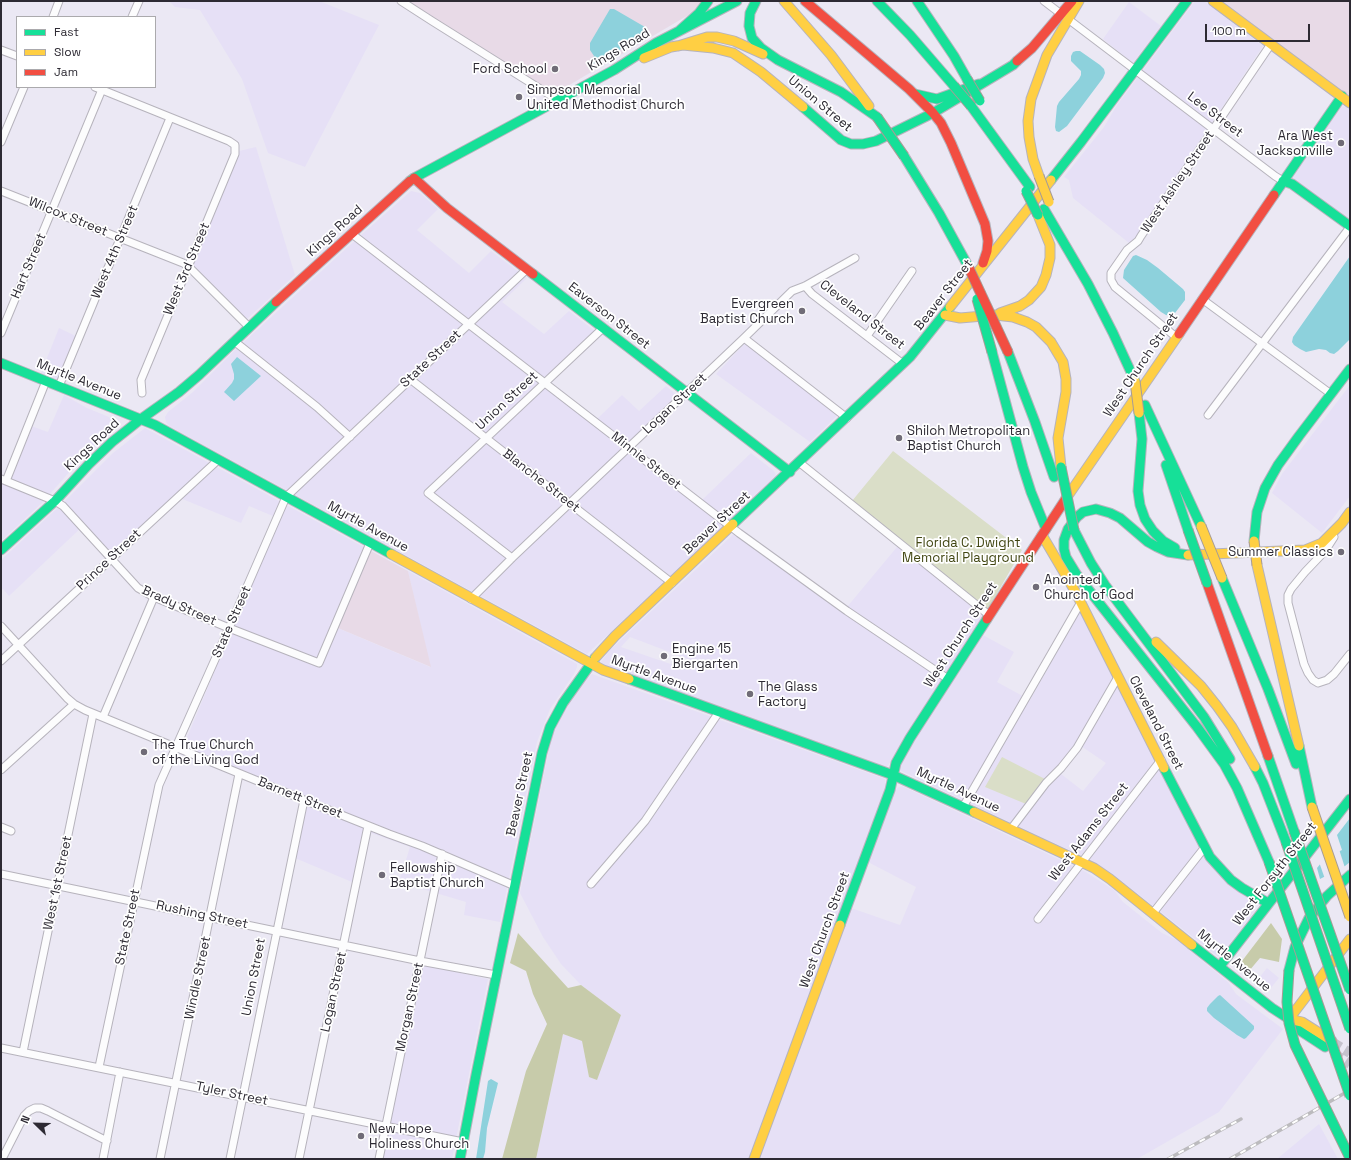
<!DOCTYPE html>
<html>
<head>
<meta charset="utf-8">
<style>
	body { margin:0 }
	#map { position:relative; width:1351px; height:1160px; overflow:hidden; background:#ebe8f4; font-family:"Space Grotesk",sans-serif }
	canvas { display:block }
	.frame { position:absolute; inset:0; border:2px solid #2d2a33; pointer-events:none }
	.legend { position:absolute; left:16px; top:16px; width:140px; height:72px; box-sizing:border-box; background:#fff; border:1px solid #abaaad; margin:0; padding:5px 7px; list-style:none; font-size:12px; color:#2d2a33 }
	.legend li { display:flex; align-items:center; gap:8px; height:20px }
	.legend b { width:20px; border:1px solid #abaaad }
	.north { position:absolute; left:16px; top:1104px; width:40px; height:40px; -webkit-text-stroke:3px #fff; paint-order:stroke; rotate:293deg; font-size:11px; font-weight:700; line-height:16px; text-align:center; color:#2d2a33 }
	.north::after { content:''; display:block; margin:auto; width:14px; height:18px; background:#2d2a33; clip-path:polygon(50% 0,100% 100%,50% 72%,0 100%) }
	.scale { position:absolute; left:1205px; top:24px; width:105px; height:18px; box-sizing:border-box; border:2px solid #2d2a33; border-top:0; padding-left:5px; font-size:12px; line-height:14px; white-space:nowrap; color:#2d2a33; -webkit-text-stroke:3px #fff; paint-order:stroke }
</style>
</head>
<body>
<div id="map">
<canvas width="1351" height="1160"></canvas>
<div class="frame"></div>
<ul class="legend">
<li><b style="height:5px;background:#16e098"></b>Fast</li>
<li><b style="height:5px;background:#ffcf43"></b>Slow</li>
<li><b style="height:5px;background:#f24e42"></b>Jam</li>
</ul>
<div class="north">N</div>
<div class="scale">100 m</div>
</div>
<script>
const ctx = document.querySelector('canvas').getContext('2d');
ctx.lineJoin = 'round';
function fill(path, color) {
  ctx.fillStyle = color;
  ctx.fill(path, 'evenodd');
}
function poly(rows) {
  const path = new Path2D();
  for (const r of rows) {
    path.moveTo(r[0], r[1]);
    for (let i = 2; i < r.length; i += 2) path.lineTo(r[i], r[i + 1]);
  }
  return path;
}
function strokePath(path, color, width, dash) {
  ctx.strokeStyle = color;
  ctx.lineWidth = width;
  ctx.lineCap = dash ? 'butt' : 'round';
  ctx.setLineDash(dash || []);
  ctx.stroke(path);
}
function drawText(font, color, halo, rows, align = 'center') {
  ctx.font = font + ' "Space Grotesk",sans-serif';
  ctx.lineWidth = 3.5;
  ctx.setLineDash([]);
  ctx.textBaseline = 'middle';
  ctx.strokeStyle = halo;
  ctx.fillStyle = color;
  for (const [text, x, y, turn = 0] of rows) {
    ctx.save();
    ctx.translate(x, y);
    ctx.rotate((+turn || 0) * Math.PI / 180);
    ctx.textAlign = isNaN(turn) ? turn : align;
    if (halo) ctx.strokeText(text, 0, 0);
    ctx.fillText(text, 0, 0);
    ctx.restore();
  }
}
fill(poly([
	[169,1,319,1,379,25,305,167,268,153,242,79,200,10,175,7],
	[1195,1,1204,1,1263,46,1133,241,1129,243,1073,198,1069,180,1064,177,1104,127,1117,105],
	[1129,2,1161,26,1133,63,1103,39],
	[1345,106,1350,109,1350,218,1348,218,1294,180,1293,177,1341,107],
	[256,147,295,275,247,319,192,265,239,151],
	[411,191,420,193,438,209,417,230,469,273,491,251,527,278,502,302,544,334,569,311,600,335,551,383,597,419,622,395,639,411,666,386,683,400,634,448,676,480,702,500,751,453,774,471,776,475,774,479,671,576,587,654,169,426,166,422,165,417,168,412,193,392,235,350,360,236],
	[59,328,82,339,63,382,41,373],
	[750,338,843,410,810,442,716,374],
	[1350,385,1350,496,1322,533,1272,493,1282,474],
	[64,395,87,408,109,417,113,422,113,427,110,432,72,469,42,503,1,541,1,474,11,478,31,426,48,432],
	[145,428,371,551,338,628,430,667,408,571,577,664,577,667,574,674,550,709,537,742,500,922,464,915,466,902,399,882,410,847,371,833,359,885,295,858,308,797,183,747,231,632,280,519,249,506,241,523,175,496,110,555,84,525,9,596,3,589,1,590,1,560,64,502,113,453],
	[739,529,847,607,902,541,988,609,887,767,603,665,601,662,609,651,625,636],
	[630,637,691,660,688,670,621,647],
	[1081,610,1204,855,1253,899,1255,904,1255,911,1220,956,1217,956,1110,872,1099,865,1083,856,1045,839,899,770,899,768,910,748,983,635,1014,652,997,682,1030,700],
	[1081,746,1106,763,1083,791,1061,774],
	[592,674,885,779,886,787,750,1159,536,1159,563,1034,582,1041,589,1077,621,1015,581,985,561,964,543,937,520,893,549,749,553,734,560,718,584,682],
	[902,786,1084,871,1114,890,1123,902,1162,933,1177,940,1228,982,1236,994,1283,1029,1219,1112,1137,1159,759,1159,851,908,900,925,916,887,868,862,894,791,897,788],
	[415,963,488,979,452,1159,375,1159],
	[1267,968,1279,978,1270,989,1258,979],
	[1319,1124,1338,1159,1277,1159]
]), '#e6e0f6');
fill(poly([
	[407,1,705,1,697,10,554,94],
	[1220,1,1350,1,1350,97,1346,94],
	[371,551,408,571,431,667,338,628]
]), '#e8dae7');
fill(poly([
	[893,451,1022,550,988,609,852,501],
	[1002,757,1045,779,1026,804,985,787]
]), '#dadec8');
fill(poly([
	[1271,923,1282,939,1279,962,1260,958,1249,971,1242,961],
	[518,933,568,988,581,985,621,1015,597,1080,589,1077,582,1041,563,1034,536,1159,502,1159,526,1071,547,1024,533,994,526,971,510,963]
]), '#c7cbaa');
fill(poly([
	[610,9,614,9,645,27,647,29,646,32,619,50,589,66,588,65,594,56,590,50,590,43],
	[1076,51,1080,51,1100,65,1104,69,1105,73,1103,78,1067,126,1059,132,1056,131,1055,127,1057,106,1059,102,1079,79,1081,75,1081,71,1071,61,1071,56,1073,52],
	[1136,255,1147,260,1158,268,1183,289,1185,292,1185,300,1175,313,1171,316,1166,315,1161,312,1123,278,1124,270,1133,256],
	[1350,256,1350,339,1338,351,1334,354,1330,353,1326,350,1319,349,1306,352,1300,349,1294,345,1292,342,1293,337],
	[237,357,261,376,234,401,224,392,232,383,234,379,234,374,231,364],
	[1350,818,1350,862,1345,866,1320,879,1317,868,1325,858,1342,850,1337,835],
	[1220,995,1254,1026,1254,1029,1246,1038,1244,1039,1237,1035,1214,1018,1207,1011,1207,1008,1210,1004,1218,996],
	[491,1079,498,1083,487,1128,485,1152,483,1159,476,1159,488,1081]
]), '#8dd1dc');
fill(poly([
	[1339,849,1345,868,1325,879,1319,862,1324,856]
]), '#ebe8f4');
strokePath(poly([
	[1332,1042,1350,1053],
	[1333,1053,1350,1064]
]), '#c5c2cd', 10, [10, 5]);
const street = poly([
	[401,1,432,21,558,100],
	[1044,1,1061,14],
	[53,17,59,1],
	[132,17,139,1],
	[1068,19,1275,176,1283,181],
	[1,50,17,56],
	[95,87,229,141,235,145,235,154,141,380,142,393],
	[1,142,24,87],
	[1,191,183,263,188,266,249,327],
	[352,234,739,533,847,611,948,679],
	[805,286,812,294,903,364],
	[1202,299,1331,394],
	[1,333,103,87],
	[867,336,912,271],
	[1176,337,1115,287,1111,280,1111,273,1127,250,1138,241,1141,236,1271,44],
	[744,338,847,418],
	[234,341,317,407,350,437],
	[410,379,672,583],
	[59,386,170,118],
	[1208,415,1350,227],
	[800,463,989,615],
	[1,479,55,501,63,506,138,588,154,597,229,628,319,663,370,543],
	[6,481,46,381],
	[1334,537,1325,551,1305,572,1291,589,1288,595,1288,603,1304,664,1308,673,1313,680,1318,683,1327,680,1334,674,1350,654],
	[512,558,428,493,603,328],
	[471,599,512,558,744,338,792,291,805,286,855,258],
	[1,626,67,698,74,704,85,710,304,800,389,834,422,846,515,886],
	[1,661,218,460],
	[103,717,154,597],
	[1,770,74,704],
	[963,807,1081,602],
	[1,827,11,831],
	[1011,829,1046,783,1061,768,1077,748,1118,677],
	[1,874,420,961,496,975],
	[591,884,645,821,719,712],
	[1153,913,1205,847],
	[1038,919,1161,760],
	[1,1048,463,1142],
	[23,1052,93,714],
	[99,1067,159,785,229,628,286,497,527,269],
	[2,1159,24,1116,29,1111,35,1108,41,1108,48,1111,107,1141],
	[103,1159,120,1072],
	[160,1159,239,774],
	[230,1159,304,800],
	[299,1159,368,826],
	[379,1159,442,854]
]);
const fast = poly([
	[756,1,750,13,749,26,752,38,761,48,778,60,841,92,877,117],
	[877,1,910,35,954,86],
	[917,1,954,56,967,79],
	[680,30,699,13,708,1],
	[915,94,937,99,979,84],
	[971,106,1030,187],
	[803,107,841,140,851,144,863,144,876,141,933,113,1013,65,1017,61],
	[904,156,939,213,968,266],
	[1051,180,1081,142,1187,1],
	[410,181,414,178,614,70,656,43,737,1],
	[1283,181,1292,184,1350,226],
	[1274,195,1342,96],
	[1044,209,1088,284,1113,333,1135,381],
	[533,274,790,472],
	[992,352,1023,467,1031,492,1046,529],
	[1008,352,1035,422,1054,477],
	[1,363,155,425,391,554],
	[1145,405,1201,526],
	[1139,413,1142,439,1138,491,1140,505,1145,519,1153,531,1163,541,1175,548],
	[1299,436,1350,369],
	[1166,465,1188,530],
	[733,524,910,357,950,307],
	[1074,530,1091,563,1105,585,1204,717,1230,759],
	[1254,541,1257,512,1265,488,1278,465,1299,436],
	[1,550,55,501,89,464,112,442,141,419,179,392,199,375,276,302],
	[1188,555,1168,552,1157,547,1148,542,1120,518,1110,513,1096,509,1083,512,1077,517,1068,529,1064,540,1064,549,1066,557,1077,575,1197,727,1224,764,1237,788,1269,862],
	[1222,578,1268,689,1296,764],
	[629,679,893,775,974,812],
	[1299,746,1312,807],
	[1268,756,1294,831],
	[1255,767,1263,783,1286,842],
	[1164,768,1210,857,1231,880,1242,888,1268,903],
	[840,925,890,790,896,763,910,738,987,619],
	[1192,945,1272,1008,1289,1019,1296,1028,1325,1047],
	[1220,966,1350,799],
	[1289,970,1295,947,1309,918,1327,896,1350,875],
	[460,1159,476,1075,542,753,550,727,563,703,595,658]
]);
const slow = poly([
	[784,1,831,55,869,106],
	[1213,1,1350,103],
	[678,46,707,37,717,37,734,41,763,54],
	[644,58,671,47,683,45,713,48,733,53,761,72,803,107],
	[1039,176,1033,159,1029,137,1028,121,1031,99,1047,55,1079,1],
	[950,307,1051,180],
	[1000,313,1020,306,1029,300,1041,287,1046,275,1050,258,1050,245,1038,215],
	[945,315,960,318,995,315,1013,317,1027,322,1036,327,1051,342,1063,362,1066,379,1066,392,1058,438,1061,467],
	[1065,500,1179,334],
	[1342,523,1350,512],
	[1042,535,1075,591,1164,768],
	[391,554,603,670,629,679],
	[1188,555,1305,550,1322,543,1342,523],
	[1257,565,1299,746],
	[1156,642,1201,686,1217,706,1232,727,1255,767],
	[595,658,615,636,733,524],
	[974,812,1094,868,1110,879,1192,945],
	[1289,1019,1350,939],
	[1289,1019,1302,1022,1332,1041],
	[754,1159,840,925]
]);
const jam = poly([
	[805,1,909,89,933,113],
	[1017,61,1032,48,1072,1],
	[933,113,941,123,951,143,985,224,988,241,987,251,983,263],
	[414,178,447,208,533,274],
	[276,302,410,181],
	[1179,334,1274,195],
	[1207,583,1268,756],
	[987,619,1065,500]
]);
strokePath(street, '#b6b3bc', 9);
strokePath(fast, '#b6b3bc', 11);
strokePath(slow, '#b6b3bc', 11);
strokePath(jam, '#b6b3bc', 11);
strokePath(street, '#fcfcfd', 7);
strokePath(fast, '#16e098', 9);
strokePath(slow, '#ffcf43', 9);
strokePath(jam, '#f24e42', 9);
const rail = poly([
	[1168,1159,1241,1119],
	[1230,1159,1350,1090]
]);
strokePath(rail, '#bcbbbe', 3.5);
strokePath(rail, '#fff', 2, [6]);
const fastBridge = poly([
	[967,79,980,101],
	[954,86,971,106],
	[877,117,904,156],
	[1026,191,1038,215],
	[977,299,992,352],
	[1061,467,1074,530],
	[1188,530,1207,583],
	[1294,831,1350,990],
	[1286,842,1350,1029],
	[1269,862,1350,1096],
	[1289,970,1287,1002,1289,1023,1295,1045,1350,1158]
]);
const slowBridge = poly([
	[1039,176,1049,202],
	[1135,381,1139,413],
	[1201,526,1222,578],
	[1254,541,1257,565],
	[1312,807,1350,917]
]);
const jamBridge = poly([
	[968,266,1008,352]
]);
strokePath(fastBridge, '#a79c96', 11, []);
strokePath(slowBridge, '#a79c96', 11, []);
strokePath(jamBridge, '#a79c96', 11, []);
strokePath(fastBridge, '#16e098', 9);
strokePath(slowBridge, '#ffcf43', 9);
strokePath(jamBridge, '#f24e42', 9);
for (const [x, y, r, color] of [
	[555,69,4,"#706c77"],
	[519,97,4,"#706c77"],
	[1341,143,4,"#706c77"],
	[802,311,4,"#706c77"],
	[899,438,4,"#706c77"],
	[1341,552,4,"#706c77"],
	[1036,587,4,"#706c77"],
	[664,656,4,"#706c77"],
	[750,694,4,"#706c77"],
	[144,752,4,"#706c77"],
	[382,875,4,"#706c77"],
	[361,1136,4,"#706c77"]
]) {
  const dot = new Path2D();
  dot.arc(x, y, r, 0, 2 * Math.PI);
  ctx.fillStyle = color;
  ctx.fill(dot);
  strokePath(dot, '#fff', 1.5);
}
drawText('13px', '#2d2a33', '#fff', [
	["Kings Road",619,50,-31],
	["Union Street",820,104,40],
	["Lee Street",1215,115,37],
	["West Ashley Street",1178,182,-56],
	["Wilcox Street",68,217,22],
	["Kings Road",335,231,-42],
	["West 4th Street",115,252,-67],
	["Hart Street",29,266,-67],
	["West 3rd Street",187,269,-67],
	["Beaver Street",944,295,-52],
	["Cleveland Street",862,315,38],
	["Eaverson Street",609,316,38],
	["State Street",431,359,-43],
	["West Church Street",1141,365,-56],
	["Myrtle Avenue",79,380,22],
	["Union Street",507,401,-43],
	["Logan Street",675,404,-43],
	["Kings Road",92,445,-43],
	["Minnie Street",646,461,38],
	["Blanche Street",541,481,38],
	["Beaver Street",717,523,-43],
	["Myrtle Avenue",368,527,29],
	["Prince Street",109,560,-43],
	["Brady Street",179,606,24],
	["State Street",232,622,-66],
	["West Church Street",961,635,-57],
	["Myrtle Avenue",654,675,20],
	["Cleveland Street",1156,723,63],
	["Myrtle Avenue",958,790,25],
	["Beaver Street",520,794,-78],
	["Barnett Street",300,798,22],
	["West Adams Street",1089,832,-52],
	["West Forsyth Street",1275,874,-52],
	["West 1st Street",58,883,-78],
	["Rushing Street",202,915,12],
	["State Street",128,927,-78],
	["West Church Street",825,930,-70],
	["Myrtle Avenue",1234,961,39],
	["Union Street",254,977,-79],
	["Windle Street",198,978,-78],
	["Logan Street",334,992,-78],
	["Morgan Street",410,1007,-78],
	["Tyler Street",232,1094,12]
]);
drawText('13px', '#2d2a33', '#fff', [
	["Ford School",547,69,"right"],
	["Simpson Memorial",527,90],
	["United Methodist Church",527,105],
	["Ara West",1333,136,"right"],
	["Jacksonville",1333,151,"right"],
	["Evergreen",794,304,"right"],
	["Baptist Church",794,319,"right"],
	["Shiloh Metropolitan",907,431],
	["Baptist Church",907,446],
	["Summer Classics",1333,552,"right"],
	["Anointed",1044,580],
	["Church of God",1044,595],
	["Engine 15",672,649],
	["Biergarten",672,664],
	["The Glass",758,687],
	["Factory",758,702],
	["The True Church",152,745],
	["of the Living God",152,760],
	["Fellowship",390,868],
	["Baptist Church",390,883],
	["New Hope",369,1129],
	["Holiness Church",369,1144]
], 'left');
drawText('13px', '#414612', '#fff', [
	["Florida C. Dwight",968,543],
	["Memorial Playground",968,558]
]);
</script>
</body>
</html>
